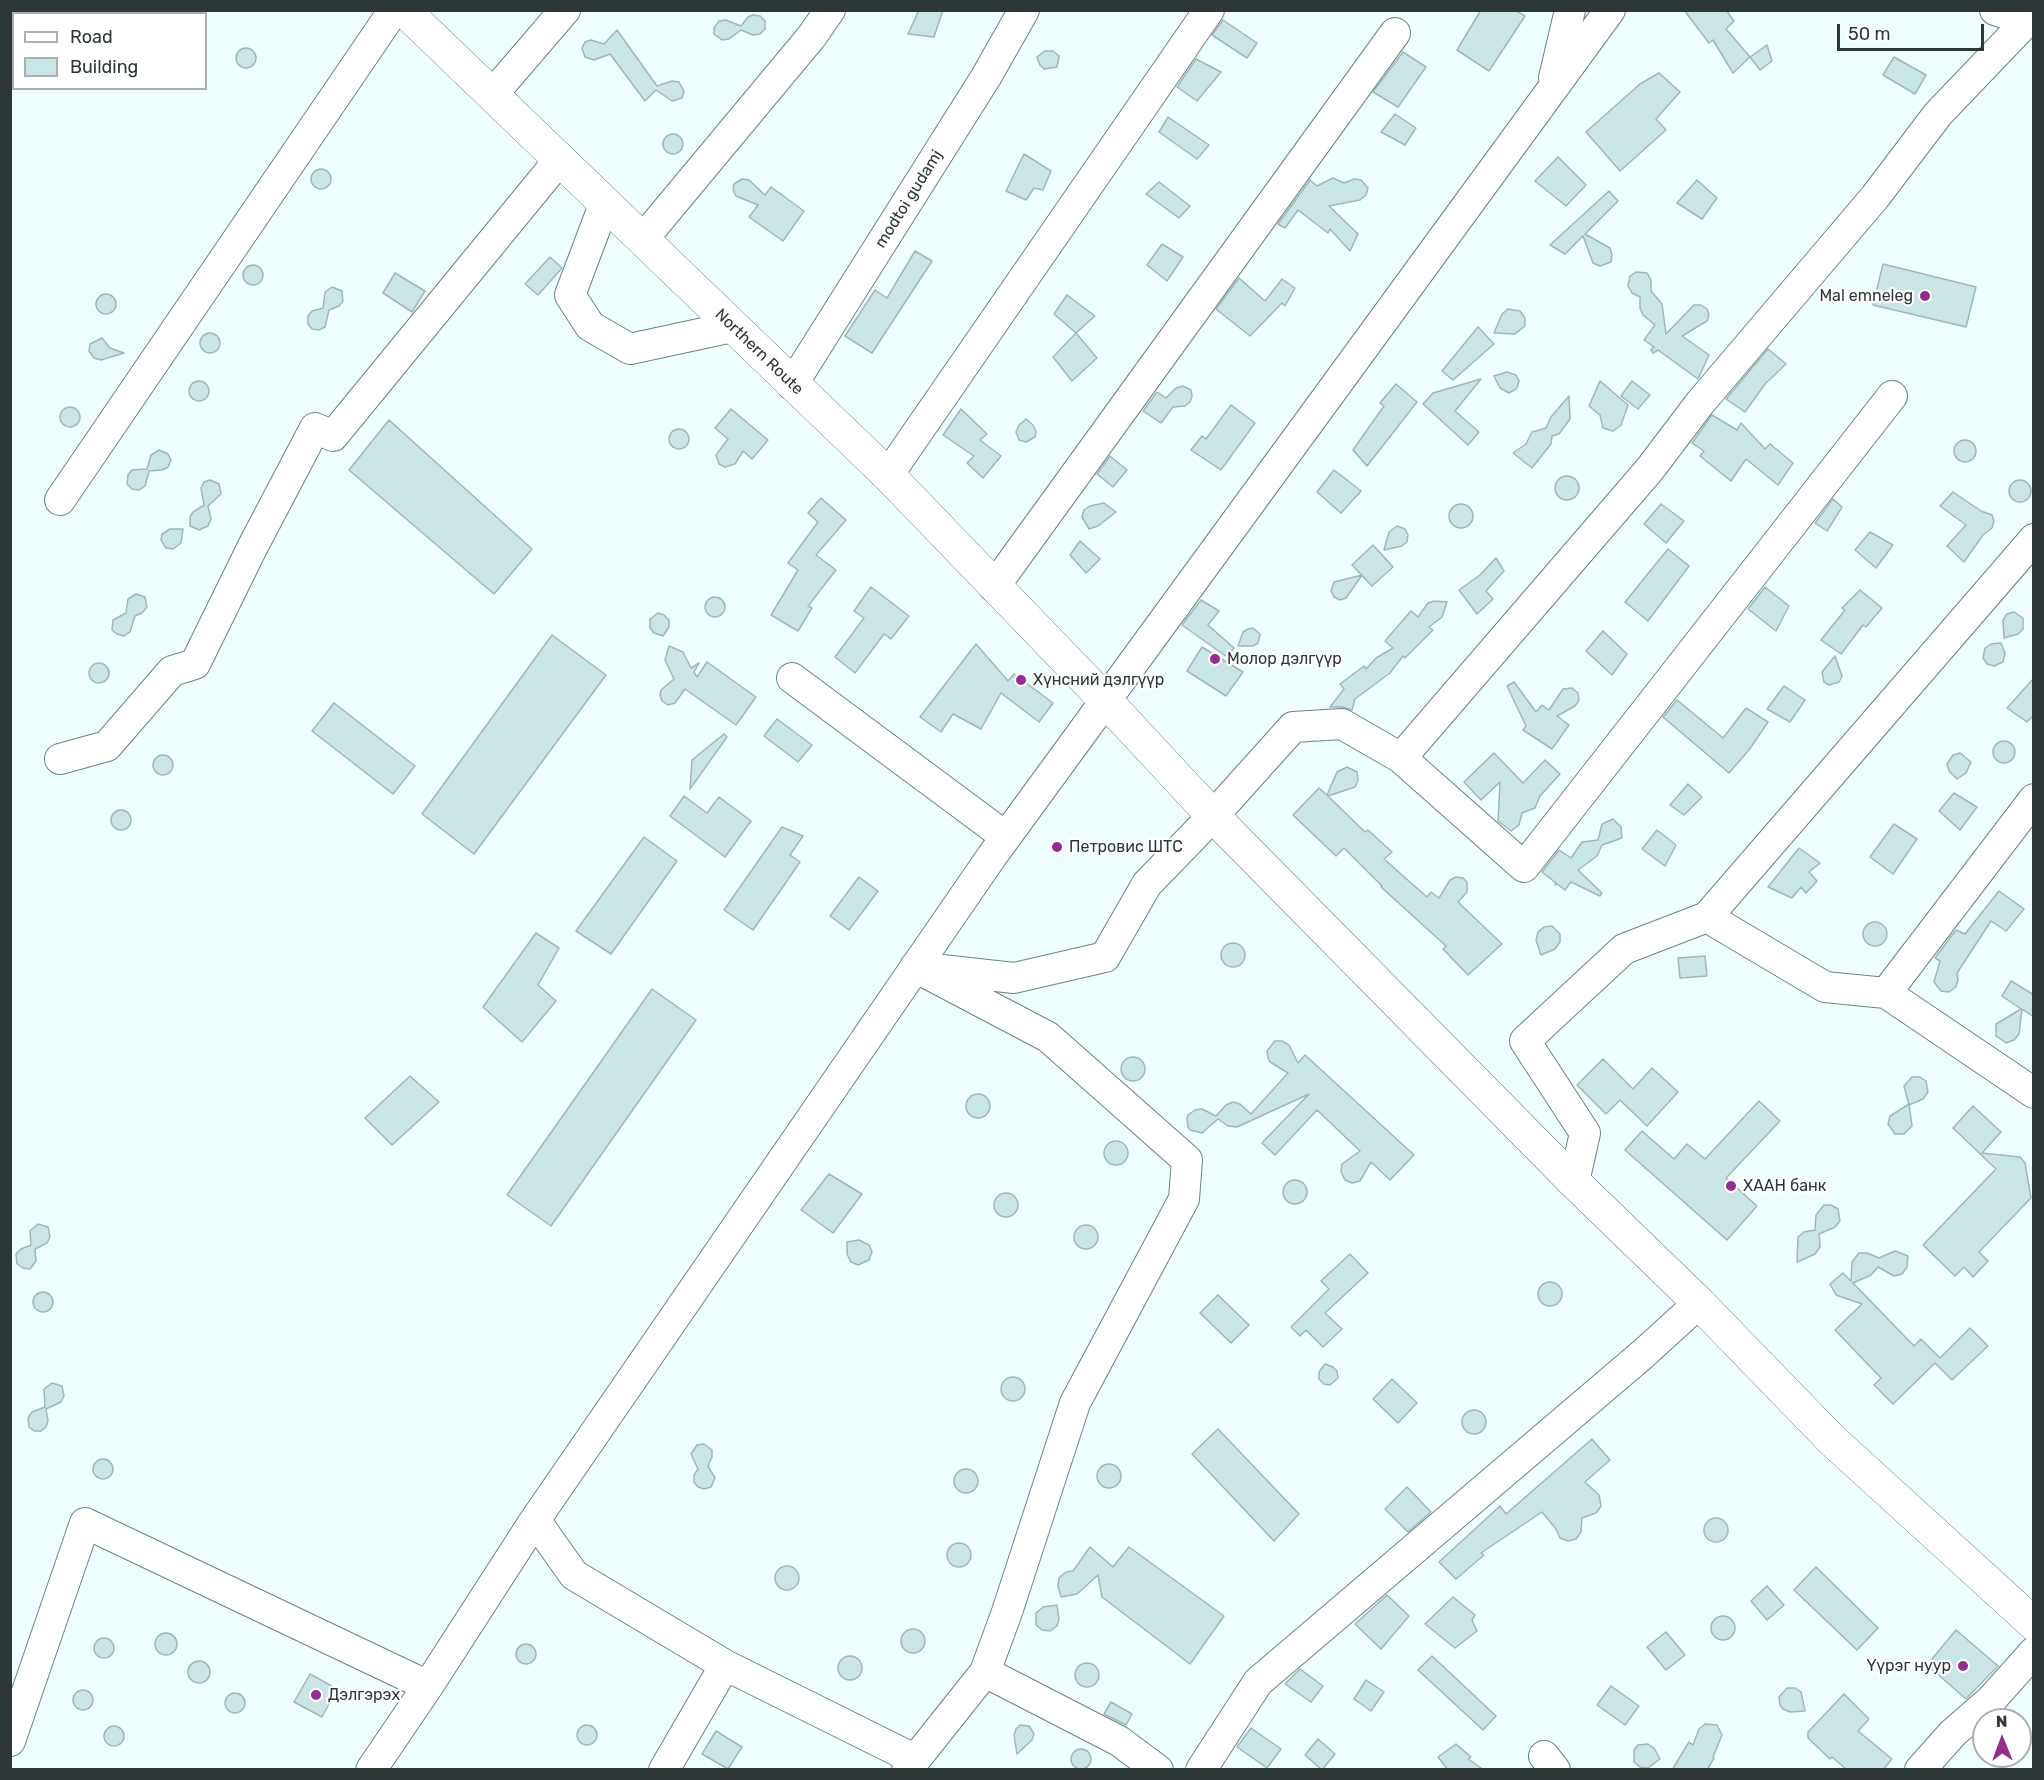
<!DOCTYPE html>
<html>
<head>
<meta charset="utf-8">
<style>
	body { margin:0 }
	#map { position:relative; width:2044px; height:1780px; overflow:hidden; background:#eefefe; font-family:Rubik,sans-serif }
	canvas { display:block }
	.frame { position:absolute; inset:0; border:12px solid #2d3738; pointer-events:none }
	.legend { position:absolute; left:12px; top:12px; width:195px; height:78px; box-sizing:border-box; background:#fff; border:2px solid #abafaf; margin:0; padding:8px 10px; list-style:none; font-size:18px; color:#2d3738 }
	.legend li { display:flex; align-items:center; gap:12px; height:30px }
	.legend b { width:30px; border:2px solid #abafaf }
	.north { position:absolute; left:1972px; top:1708px; width:60px; height:60px; box-sizing:border-box; background:#fff; border:2px solid #abafaf; border-radius:50%; rotate:359deg; font-size:16px; font-weight:700; line-height:24px; text-align:center; color:#2d3738 }
	.north::after { content:''; display:block; margin:auto; width:21px; height:27px; background:#952c8f; clip-path:polygon(50% 0,100% 100%,50% 72%,0 100%) }
	.scale { position:absolute; left:1837px; top:24px; width:147px; height:27px; box-sizing:border-box; border:3px solid #2d3738; border-top:0; padding-left:8px; font-size:18px; line-height:21px; white-space:nowrap; color:#2d3738; -webkit-text-stroke:4px #fff; paint-order:stroke }
</style>
</head>
<body>
<div id="map">
<canvas width="2044" height="1780"></canvas>
<div class="frame"></div>
<ul class="legend">
<li><b style="height:8px;background:#fff"></b>Road</li>
<li><b style="height:16px;background:#cae5e5"></b>Building</li>
</ul>
<div class="north">N</div>
<div class="scale">50 m</div>
</div>
<script>
const ctx = document.querySelector('canvas').getContext('2d');
ctx.lineJoin = 'round';
function fill(path, color) {
  ctx.fillStyle = color;
  ctx.fill(path, 'evenodd');
}
function poly(rows) {
  const path = new Path2D();
  for (const r of rows) {
    if (r.length === 3) {
      path.moveTo(r[0] + r[2], r[1]);
      path.arc(r[0], r[1], r[2], 0, 2 * Math.PI);
      continue;
    }
    path.moveTo(r[0], r[1]);
    for (let i = 2; i < r.length; i += 2) path.lineTo(r[i], r[i + 1]);
  }
  return path;
}
function strokePath(path, color, width, dash) {
  ctx.strokeStyle = color;
  ctx.lineWidth = width;
  ctx.lineCap = dash ? 'butt' : 'round';
  ctx.setLineDash(dash || []);
  ctx.stroke(path);
}
function drawText(font, color, halo, rows, align = 'center') {
  ctx.font = font + ' Rubik,sans-serif';
  ctx.lineWidth = 4.5;
  ctx.setLineDash([]);
  ctx.textBaseline = 'middle';
  ctx.strokeStyle = halo;
  ctx.fillStyle = color;
  for (const [text, x, y, turn = 0] of rows) {
    ctx.save();
    ctx.translate(x, y);
    ctx.rotate((+turn || 0) * Math.PI / 180);
    ctx.textAlign = isNaN(turn) ? turn : align;
    if (halo) ctx.strokeText(text, 0, 0);
    ctx.fillText(text, 0, 0);
    ctx.restore();
  }
}
const building = poly([
	[919,10,943,10,934,37,908,34,919,10],
	[1481,10,1515,10,1525,16,1489,71,1457,50,1481,10],
	[1684,10,1726,10,1734,21,1726,29,1750,57,1733,73,1713,40,1709,43,1684,10],
	[753,15,760,16,765,21,765,29,760,34,753,35,741,30,729,39,722,40,714,34,714,28,719,21,726,20,741,26,748,17,753,15],
	[1223,20,1257,43,1247,58,1212,35,1223,20],
	[617,30,657,86,672,81,679,82,684,91,682,98,672,101,656,90,645,101,610,54,594,60,585,57,582,48,585,42,591,40,604,44,617,30],
	[1767,45,1772,61,1760,70,1750,57,1767,45],
	[246,58,10],
	[1045,51,1053,51,1059,56,1057,67,1044,69,1040,65,1037,57,1045,51],
	[1403,52,1426,67,1398,107,1373,92,1403,52],
	[1894,57,1926,75,1915,94,1883,75,1894,57],
	[1196,59,1221,72,1197,101,1177,87,1196,59],
	[1659,73,1680,92,1656,119,1666,130,1620,171,1586,132,1640,84,1659,73],
	[1395,114,1416,128,1405,145,1381,132,1395,114],
	[1168,117,1209,145,1197,159,1159,132,1168,117],
	[673,144,10],
	[1024,154,1051,171,1043,190,1034,188,1026,200,1006,191,1024,154],
	[1558,157,1586,185,1566,206,1535,181,1558,157],
	[321,179,10],
	[1333,178,1344,183,1354,179,1361,180,1368,188,1366,195,1360,200,1329,206,1358,234,1350,251,1330,229,1328,233,1298,210,1285,228,1278,224,1310,180,1317,186,1333,178],
	[742,179,749,180,765,195,771,187,804,211,783,241,749,217,758,205,736,196,733,190,734,184,742,179],
	[1697,180,1717,198,1702,219,1677,203,1697,180],
	[1159,182,1190,206,1179,218,1146,194,1159,182],
	[1609,191,1618,201,1585,234,1610,248,1612,255,1611,262,1600,266,1593,263,1583,236,1565,254,1550,245,1609,191],
	[1162,244,1183,257,1167,281,1147,265,1162,244],
	[915,251,932,261,872,353,845,336,875,290,887,298,915,251],
	[550,257,562,268,538,295,525,284,550,257],
	[1883,264,1976,287,1966,327,1873,305,1883,264],
	[253,275,10],
	[1636,272,1647,273,1651,280,1651,291,1662,304,1666,334,1694,305,1701,305,1707,309,1709,315,1707,321,1682,336,1709,355,1698,379,1658,350,1653,353,1651,350,1654,347,1644,340,1655,325,1643,315,1640,308,1640,297,1632,293,1628,286,1630,276,1636,272],
	[395,273,425,291,412,312,383,293,395,273],
	[1239,278,1265,301,1282,279,1295,288,1285,306,1282,303,1250,336,1216,309,1239,278],
	[332,287,342,291,343,301,339,306,329,310,325,327,319,330,312,329,308,324,308,316,312,311,323,308,325,292,332,287],
	[106,304,10],
	[1067,295,1095,316,1076,333,1054,314,1067,295],
	[1508,309,1520,311,1525,318,1525,326,1515,334,1494,333,1502,314,1508,309],
	[1478,327,1494,344,1453,380,1442,371,1478,327],
	[210,343,10],
	[1076,333,1097,358,1072,381,1053,357,1076,333],
	[102,338,110,348,124,353,101,360,94,358,89,351,90,344,102,338],
	[1768,349,1786,364,1765,384,1745,412,1726,399,1768,349],
	[1507,372,1516,375,1519,381,1517,388,1509,393,1500,388,1494,376,1507,372],
	[1481,379,1455,411,1479,432,1468,445,1423,404,1433,393,1481,379],
	[199,391,10],
	[1600,381,1628,405,1621,425,1613,431,1603,428,1600,415,1589,406,1600,381],
	[1632,381,1650,395,1638,409,1621,396,1632,381],
	[1396,384,1417,402,1367,466,1353,450,1384,406,1380,403,1396,384],
	[1183,386,1191,390,1192,396,1190,402,1185,406,1173,407,1161,423,1143,411,1157,392,1166,398,1176,388,1183,386],
	[1569,396,1570,419,1559,434,1552,436,1551,444,1532,468,1513,453,1526,444,1532,432,1546,428,1551,417,1569,396],
	[1231,405,1255,423,1221,470,1191,450,1202,436,1206,439,1231,405],
	[70,417,10],
	[731,409,768,440,752,459,743,451,735,464,725,467,719,464,716,455,728,439,715,428,731,409],
	[961,409,987,434,980,440,1001,456,983,478,967,463,974,456,943,435,961,409],
	[1712,415,1737,430,1741,423,1765,449,1770,444,1793,463,1778,485,1746,459,1731,481,1700,456,1704,451,1692,443,1712,415],
	[1026,419,1033,425,1036,431,1035,437,1026,442,1019,440,1016,432,1019,425,1026,419],
	[389,420,532,549,494,594,349,470,389,420],
	[679,439,10],
	[1965,451,11],
	[159,450,168,454,171,460,168,467,162,470,149,471,145,486,139,490,132,489,127,484,128,475,132,470,147,469,151,455,159,450],
	[1110,456,1127,470,1113,487,1097,474,1110,456],
	[1334,470,1361,491,1341,513,1317,492,1334,470],
	[1567,488,12],
	[2020,491,11],
	[210,480,219,484,221,494,208,506,211,519,208,526,199,530,190,526,190,517,193,512,204,505,201,488,204,482,210,480],
	[1953,492,1981,511,1992,515,1994,521,1992,528,1983,535,1964,562,1947,546,1966,525,1940,506,1953,492],
	[821,498,846,520,816,555,836,570,808,606,812,608,798,631,771,615,798,570,788,563,818,522,808,513,821,498],
	[1833,499,1842,507,1827,531,1815,523,1833,499],
	[1104,503,1116,512,1098,526,1089,529,1082,517,1084,510,1090,506,1104,503],
	[1661,504,1684,521,1666,543,1644,524,1661,504],
	[1461,516,12],
	[1397,526,1405,529,1408,535,1407,542,1402,546,1384,550,1389,532,1397,526],
	[170,529,183,529,181,543,173,549,166,548,161,540,162,534,170,529],
	[1870,532,1893,545,1876,568,1855,550,1870,532],
	[1080,541,1100,559,1086,573,1070,555,1080,541],
	[1373,545,1393,567,1372,586,1352,565,1373,545],
	[1668,549,1689,566,1648,621,1625,602,1668,549],
	[1496,558,1504,571,1486,591,1493,599,1477,614,1459,590,1480,575,1496,558],
	[1362,575,1346,598,1340,600,1334,597,1331,591,1334,582,1362,575],
	[871,587,909,616,891,639,884,634,855,673,835,657,864,618,854,611,871,587],
	[1765,587,1789,606,1776,631,1748,609,1765,587],
	[1860,590,1882,608,1866,627,1863,625,1841,654,1821,640,1845,610,1842,608,1860,590],
	[136,594,145,597,147,607,142,613,135,616,130,632,124,636,117,634,112,630,113,620,126,613,128,599,136,594],
	[715,607,10],
	[1201,600,1219,611,1208,625,1234,648,1227,657,1182,625,1201,600],
	[1434,601,1447,602,1442,617,1429,627,1433,630,1405,658,1403,656,1390,673,1355,699,1352,710,1342,707,1330,707,1344,689,1340,684,1364,666,1366,669,1376,658,1393,648,1385,641,1411,611,1418,617,1428,603,1434,601],
	[2014,612,2023,618,2023,629,2018,634,2004,638,2003,620,2007,614,2014,612],
	[658,613,664,615,669,620,669,627,663,636,654,633,650,628,650,619,658,613],
	[1253,628,1260,634,1258,643,1253,646,1238,646,1243,632,1248,629,1253,628],
	[1603,631,1627,654,1612,675,1586,651,1603,631],
	[552,635,606,675,474,854,422,814,552,635],
	[2001,643,2005,653,2003,662,1994,666,1987,664,1983,658,1985,648,1991,644,2001,643],
	[976,644,1008,681,1014,674,1053,703,1039,722,1001,693,981,729,953,714,941,732,920,717,976,644],
	[669,646,683,652,691,668,699,663,694,672,697,677,707,662,756,697,736,725,685,689,675,703,668,705,662,701,660,695,661,690,674,679,665,660,669,646],
	[1202,647,1243,672,1226,696,1187,671,1202,647],
	[1835,656,1842,676,1839,682,1829,685,1824,682,1822,672,1835,656],
	[99,673,10],
	[2034,678,2034,715,2027,722,2007,708,2034,678],
	[1514,682,1536,712,1542,705,1549,710,1563,689,1572,688,1578,693,1579,700,1575,706,1557,716,1569,725,1552,749,1523,730,1526,726,1507,686,1514,682],
	[1784,686,1805,700,1790,722,1767,709,1784,686],
	[1677,700,1723,738,1746,708,1768,722,1749,750,1729,773,1663,717,1677,700],
	[334,703,415,766,393,794,312,731,334,703],
	[777,719,812,745,798,762,764,736,777,719],
	[724,734,727,737,690,789,692,760,724,734],
	[2004,752,11],
	[1494,753,1523,783,1545,760,1560,774,1540,796,1535,808,1522,813,1519,825,1511,831,1498,821,1500,782,1481,800,1464,782,1494,753],
	[1960,753,1971,762,1966,773,1957,779,1949,771,1947,764,1953,755,1960,753],
	[163,765,10],
	[1347,767,1357,772,1358,780,1355,787,1328,796,1365,832,1368,830,1392,852,1384,859,1427,897,1431,892,1439,898,1450,880,1456,877,1463,878,1467,882,1467,892,1458,902,1502,944,1468,975,1443,949,1446,946,1381,887,1382,886,1344,848,1336,856,1293,815,1319,788,1327,795,1337,772,1347,767],
	[1688,784,1702,797,1684,815,1670,805,1688,784],
	[1954,793,1977,807,1960,830,1939,811,1954,793],
	[684,796,707,813,719,797,751,821,725,857,670,816,684,796],
	[121,820,10],
	[1613,819,1621,827,1622,838,1602,845,1597,856,1578,870,1602,893,1600,896,1571,882,1565,890,1557,884,1555,885,1556,883,1542,872,1559,850,1571,858,1582,842,1598,840,1602,824,1613,819],
	[1894,824,1917,839,1893,874,1870,857,1894,824],
	[782,827,803,836,790,855,800,862,753,930,724,910,782,827],
	[1657,830,1676,845,1665,866,1642,849,1657,830],
	[644,837,677,861,611,954,576,931,644,837],
	[1799,848,1820,863,1809,872,1817,881,1806,893,1801,887,1792,898,1768,887,1799,848],
	[859,877,878,891,849,930,830,916,859,877],
	[1999,891,2024,909,2006,931,1991,921,1957,973,1958,980,1956,987,1949,992,1941,991,1934,982,1940,961,1935,958,1956,930,1965,934,1999,891],
	[1875,934,12],
	[1552,926,1560,934,1560,942,1555,949,1541,955,1536,940,1538,932,1544,927,1552,926],
	[536,933,559,948,538,985,556,1001,522,1042,483,1007,536,933],
	[1233,955,12],
	[1705,956,1707,976,1680,978,1678,958,1705,956],
	[2011,981,2034,995,2034,1017,2022,1009,2019,1034,2014,1040,2006,1043,1996,1036,1996,1024,2021,1009,2002,996,2011,981],
	[652,989,696,1020,551,1226,507,1195,652,989],
	[1275,1041,1282,1041,1289,1045,1298,1063,1305,1055,1414,1155,1390,1180,1371,1162,1360,1181,1352,1183,1345,1180,1341,1172,1342,1164,1360,1151,1317,1110,1275,1155,1262,1143,1309,1094,1237,1127,1228,1126,1218,1119,1202,1133,1190,1130,1188,1127,1187,1119,1188,1115,1195,1110,1202,1109,1216,1116,1226,1105,1233,1102,1240,1104,1251,1114,1288,1073,1270,1062,1268,1058,1267,1051,1275,1041],
	[1133,1069,12],
	[1603,1059,1633,1089,1652,1068,1678,1092,1647,1126,1620,1100,1606,1114,1577,1085,1603,1059],
	[410,1076,439,1102,392,1145,365,1118,410,1076],
	[1912,1077,1920,1077,1926,1081,1928,1092,1923,1099,1909,1105,1904,1086,1912,1077],
	[978,1106,12],
	[1759,1101,1780,1121,1726,1178,1757,1206,1727,1240,1625,1150,1642,1131,1674,1159,1687,1144,1705,1159,1759,1101],
	[1909,1104,1912,1126,1904,1134,1895,1134,1888,1124,1890,1116,1909,1104],
	[1973,1106,2001,1132,1982,1153,2020,1157,2025,1163,2031,1198,1979,1252,1988,1261,1973,1277,1964,1267,1955,1276,1923,1245,1996,1169,1953,1128,1973,1106],
	[1116,1153,12],
	[829,1174,862,1194,833,1233,801,1210,829,1174],
	[1295,1192,12],
	[1006,1205,12],
	[1824,1205,1831,1205,1838,1209,1840,1221,1835,1227,1819,1234,1820,1247,1815,1254,1797,1262,1798,1237,1804,1232,1815,1230,1816,1215,1824,1205],
	[38,1224,48,1227,50,1237,47,1243,35,1249,36,1261,30,1269,23,1268,17,1264,16,1254,21,1249,31,1245,30,1231,38,1224],
	[1086,1237,12],
	[859,1240,869,1245,872,1252,869,1260,858,1265,851,1262,847,1254,847,1242,859,1240],
	[1895,1251,1908,1256,1907,1267,1902,1274,1894,1276,1878,1267,1871,1275,1853,1283,1914,1346,1921,1339,1940,1358,1970,1328,1988,1346,1952,1380,1935,1363,1893,1404,1874,1385,1881,1378,1835,1330,1862,1304,1836,1295,1830,1284,1843,1273,1851,1281,1852,1262,1859,1253,1867,1253,1879,1258,1895,1251],
	[1350,1254,1368,1273,1325,1313,1342,1329,1323,1347,1306,1330,1300,1336,1291,1327,1329,1289,1321,1281,1350,1254],
	[1550,1294,12],
	[43,1302,10],
	[1218,1295,1249,1325,1231,1343,1200,1313,1218,1295],
	[1325,1364,1333,1367,1337,1371,1338,1378,1330,1385,1324,1384,1319,1379,1319,1372,1325,1364],
	[1013,1389,12],
	[1392,1379,1417,1403,1398,1423,1373,1399,1392,1379],
	[52,1383,62,1386,64,1396,61,1402,46,1409,48,1421,46,1427,41,1431,34,1431,29,1427,28,1418,32,1412,45,1407,44,1389,52,1383],
	[1474,1422,12],
	[1218,1429,1299,1514,1274,1541,1192,1454,1218,1429],
	[1592,1439,1610,1460,1585,1482,1599,1495,1601,1506,1596,1513,1582,1518,1581,1532,1576,1539,1568,1541,1560,1538,1556,1529,1542,1512,1481,1553,1484,1555,1456,1579,1439,1562,1500,1506,1506,1514,1592,1439],
	[704,1444,712,1450,712,1457,708,1466,715,1478,711,1487,704,1489,698,1487,694,1482,694,1475,698,1469,691,1454,697,1445,704,1444],
	[103,1469,10],
	[1109,1476,12],
	[966,1481,12],
	[1407,1487,1431,1512,1408,1532,1385,1509,1407,1487],
	[1716,1530,12],
	[959,1555,12],
	[1090,1547,1113,1567,1129,1547,1224,1616,1190,1664,1102,1597,1098,1575,1077,1594,1061,1597,1058,1586,1059,1578,1066,1572,1073,1571,1090,1547],
	[787,1578,12],
	[1816,1567,1878,1628,1857,1650,1794,1590,1816,1567],
	[1767,1586,1784,1605,1767,1620,1751,1601,1767,1586],
	[1387,1595,1409,1616,1381,1649,1355,1624,1387,1595],
	[1453,1597,1475,1615,1472,1620,1477,1631,1455,1648,1425,1624,1453,1597],
	[1057,1605,1059,1619,1057,1626,1050,1631,1042,1630,1036,1625,1036,1613,1043,1607,1057,1605],
	[1723,1628,12],
	[913,1641,12],
	[1956,1630,1998,1666,1966,1699,1927,1665,1956,1630],
	[1666,1632,1685,1655,1666,1670,1647,1647,1666,1632],
	[166,1644,11],
	[104,1648,10],
	[526,1654,10],
	[850,1668,12],
	[1432,1656,1496,1716,1483,1730,1418,1670,1432,1656],
	[199,1672,11],
	[1087,1675,12],
	[1300,1669,1323,1686,1311,1702,1285,1684,1300,1669],
	[310,1674,337,1689,322,1717,294,1702,310,1674],
	[1366,1680,1384,1692,1371,1711,1354,1699,1366,1680],
	[1611,1686,1639,1706,1625,1725,1597,1705,1611,1686],
	[1787,1688,1795,1688,1801,1692,1805,1711,1790,1712,1783,1709,1780,1705,1779,1697,1787,1688],
	[83,1700,10],
	[235,1703,10],
	[1844,1694,1869,1719,1858,1731,1892,1759,1883,1770,1847,1770,1832,1757,1830,1759,1808,1738,1808,1732,1844,1694],
	[1111,1702,1132,1714,1126,1725,1104,1714,1111,1702],
	[1705,1724,1717,1725,1722,1735,1713,1757,1714,1758,1707,1770,1672,1770,1689,1742,1693,1745,1699,1729,1705,1724],
	[587,1735,10],
	[1020,1725,1029,1726,1034,1734,1032,1740,1017,1754,1014,1735,1016,1729,1020,1725],
	[114,1736,10],
	[1251,1728,1281,1749,1267,1768,1237,1747,1251,1728],
	[716,1731,742,1747,728,1769,702,1754,716,1731],
	[1318,1739,1335,1754,1322,1770,1305,1755,1318,1739],
	[1456,1744,1471,1757,1468,1759,1484,1770,1448,1770,1438,1757,1456,1744],
	[1648,1744,1654,1748,1660,1759,1648,1768,1640,1767,1634,1762,1634,1750,1638,1745,1648,1744],
	[1081,1759,10]
]);
fill(building, '#cae5e5');
strokePath(building, '#9eb7b8', 1.5);
const minor = poly([
	[1995,10,2034,23],
	[1554,78,1570,10],
	[492,95,565,10],
	[604,205,570,295,590,326,630,349,732,327],
	[643,239,812,36,830,10],
	[792,385,986,77,1024,10],
	[1892,396,1524,867,1401,758,1650,469,1700,403,1875,197,1938,114,2027,21],
	[888,475,1209,10],
	[60,500,394,10],
	[2034,539,1707,917,1825,987,1886,993,2034,799],
	[994,587,1395,33],
	[792,678,1006,837],
	[60,759,107,746,172,671,195,664,253,546,315,428,333,436,560,159],
	[933,969,1014,978,1105,957,1147,884,1213,816,1293,727,1342,724,1401,758],
	[1886,993,2034,1093],
	[1574,1182,1585,1133,1525,1041,1624,949,1707,917],
	[535,1520,574,1575,725,1665,914,1759],
	[985,1672,1119,1741,1158,1770],
	[10,1741,85,1523,428,1686],
	[1544,1756,1555,1770],
	[371,1770,428,1686,535,1520,992,856,1610,10],
	[664,1770,725,1665],
	[907,1770,985,1672,1007,1612,1075,1403,1184,1199,1187,1160,1048,1037,915,967],
	[1201,1770,1258,1682,1643,1354,1699,1303],
	[1920,1770,1953,1733,1991,1700,2034,1652]
]);
const highway = poly([
	[404,10,888,475,1106,701,1213,816,1574,1182,1699,1303,1832,1440,2034,1624]
]);
strokePath(minor, '#6b8384', 32);
strokePath(highway, '#6b8384', 34);
strokePath(minor, '#fff', 30);
strokePath(highway, '#fff', 33);
for (const [x, y, r, color] of [
	[1925,296,6,"#952c8f"],
	[1215,659,6,"#952c8f"],
	[1021,680,6,"#952c8f"],
	[1057,847,6,"#952c8f"],
	[1731,1186,6,"#952c8f"],
	[1963,1666,6,"#952c8f"],
	[316,1695,6,"#952c8f"]
]) {
  const dot = new Path2D();
  dot.arc(x, y, r, 0, 2 * Math.PI);
  ctx.fillStyle = color;
  ctx.fill(dot);
  strokePath(dot, '#fff', 2);
}
drawText('16px', '#2d3738', '#fff', [
	["modtoi gudamj",909,199,-58],
	["Northern Route",759,352,44]
]);
drawText('16px', '#2d3738', '#fff', [
	["Mal emneleg",1913,296,"right"],
	["Молор дэлгүүр",1227,659],
	["Хүнсний дэлгүүр",1033,680],
	["Петровис ШТС",1069,847],
	["ХААН банк",1743,1186],
	["Үүрэг нуур",1951,1666,"right"],
	["Дэлгэрэх",328,1695]
], 'left');
</script>
</body>
</html>
